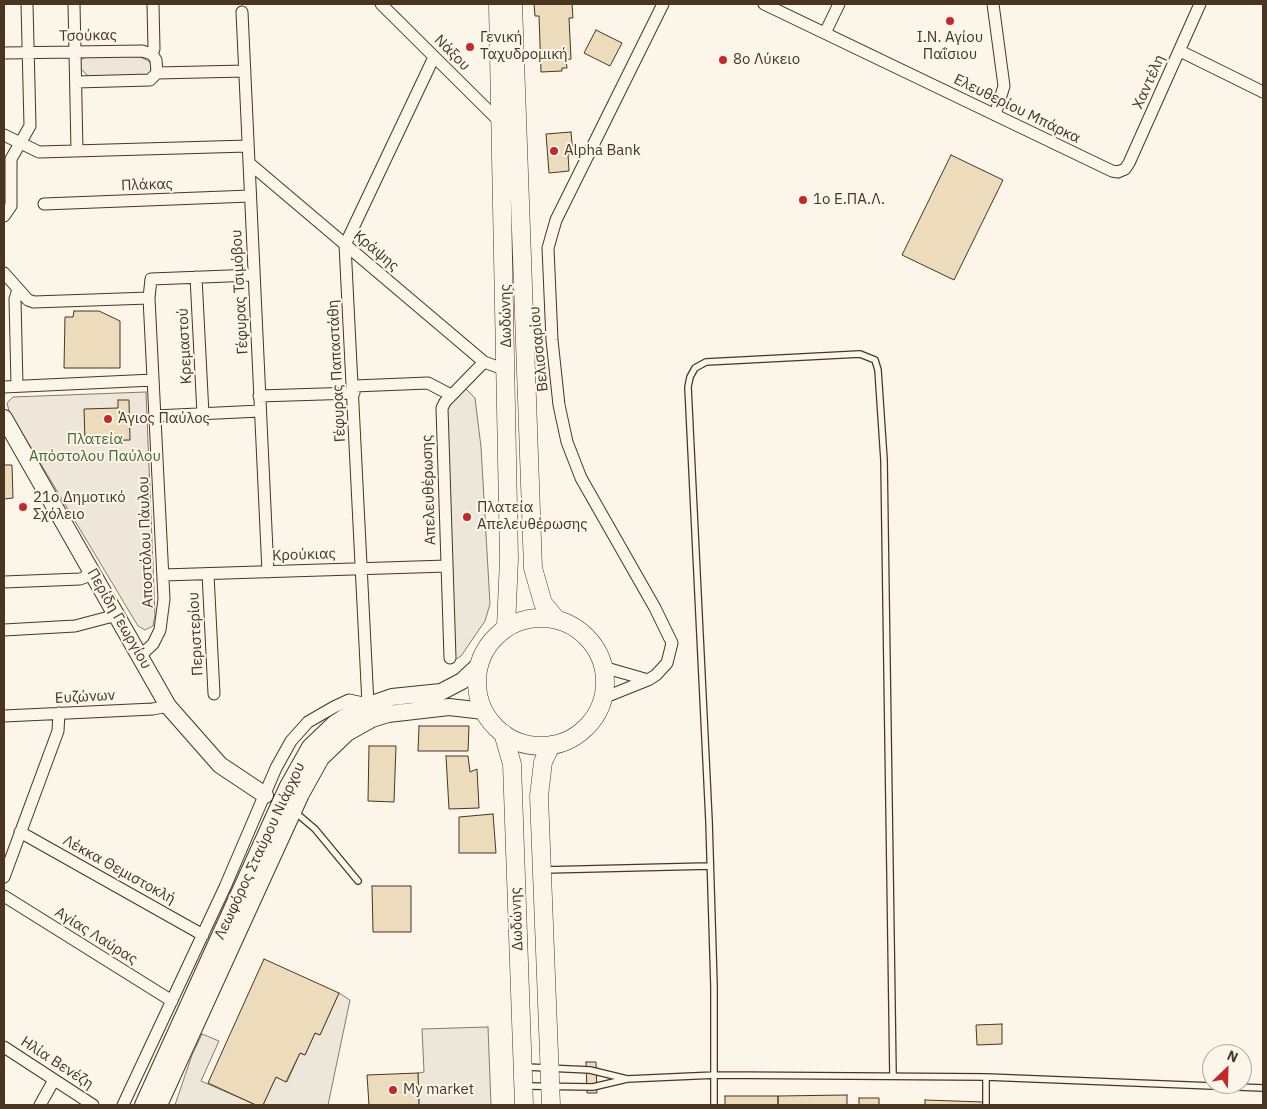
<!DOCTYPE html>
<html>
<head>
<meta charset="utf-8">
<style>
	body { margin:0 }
	#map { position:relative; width:1267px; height:1109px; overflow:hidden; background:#fbf6e9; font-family:"IBM Plex Sans",sans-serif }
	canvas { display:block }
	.frame { position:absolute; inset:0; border:5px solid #4a3520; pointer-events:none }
	.north { position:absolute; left:1202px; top:1044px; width:50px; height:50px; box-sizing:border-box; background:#fbf6e9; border:1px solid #b4a999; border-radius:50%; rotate:24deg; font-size:14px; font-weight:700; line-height:20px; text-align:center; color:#4a3520 }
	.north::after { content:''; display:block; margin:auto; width:18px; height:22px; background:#c62828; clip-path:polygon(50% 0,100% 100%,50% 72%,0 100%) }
</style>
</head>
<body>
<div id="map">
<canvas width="1267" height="1109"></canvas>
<div class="frame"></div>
<div class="north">N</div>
</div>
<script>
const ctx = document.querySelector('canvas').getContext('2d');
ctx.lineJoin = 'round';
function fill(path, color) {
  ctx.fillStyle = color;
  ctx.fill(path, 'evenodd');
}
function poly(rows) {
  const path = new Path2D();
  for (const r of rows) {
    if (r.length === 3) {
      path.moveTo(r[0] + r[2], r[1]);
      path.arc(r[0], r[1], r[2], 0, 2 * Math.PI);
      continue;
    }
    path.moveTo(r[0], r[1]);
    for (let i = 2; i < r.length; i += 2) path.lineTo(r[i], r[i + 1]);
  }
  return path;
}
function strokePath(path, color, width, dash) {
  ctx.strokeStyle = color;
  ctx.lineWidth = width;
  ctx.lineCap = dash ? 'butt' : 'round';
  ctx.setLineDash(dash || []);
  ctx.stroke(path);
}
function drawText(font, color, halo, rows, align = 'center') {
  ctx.font = font + ' "IBM Plex Sans",sans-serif';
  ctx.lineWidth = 4;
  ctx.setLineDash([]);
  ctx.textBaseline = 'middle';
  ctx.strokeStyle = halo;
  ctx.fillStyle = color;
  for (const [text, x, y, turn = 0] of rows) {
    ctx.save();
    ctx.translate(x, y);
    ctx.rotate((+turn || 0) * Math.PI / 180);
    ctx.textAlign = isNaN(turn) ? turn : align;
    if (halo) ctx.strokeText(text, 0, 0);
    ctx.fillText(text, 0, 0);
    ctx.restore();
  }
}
const green = poly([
	[90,56,139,56,150,62,152,70,151,75,89,77,79,67,81,59,90,56],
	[146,392,155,615,153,626,145,630,138,626,9,411,7,403,13,397,146,392]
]);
fill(green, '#ede6d9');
strokePath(green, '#887966', 1);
const parking = poly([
	[464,387,475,398,481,447,490,604,485,621,461,656,455,660,447,406,464,387],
	[339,993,350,1000,328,1105,263,1105,276,1077,287,1082,300,1053,305,1055,315,1033,320,1035,339,993],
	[488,1027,491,1105,419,1105,418,1073,424,1072,422,1029,488,1027],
	[202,1034,219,1041,201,1081,256,1105,175,1105,192,1055,202,1034]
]);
fill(parking, '#ede7d9');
strokePath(parking, '#887966', 1);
const building = poly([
	[534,4,572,4,573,18,569,18,571,59,566,60,567,68,562,68,562,71,541,72,539,16,535,16,534,4],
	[596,30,622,43,610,66,584,53,596,30],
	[571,132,573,154,568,154,569,171,549,173,546,134,571,132],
	[951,155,1003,180,954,280,902,255,951,155],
	[74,311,99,311,120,321,120,368,64,368,65,317,73,317,74,311],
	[118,400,129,400,130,440,85,441,84,409,118,408,118,400],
	[4,465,12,465,13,498,4,499,4,465],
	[419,726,469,726,468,751,418,751,419,726],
	[369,746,396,746,394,802,368,801,369,746],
	[446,756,468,756,470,772,477,769,479,808,449,809,446,756],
	[493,814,496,853,459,853,459,817,493,814],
	[372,886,411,886,411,932,373,932,372,886],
	[264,959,339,993,320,1035,315,1033,305,1055,300,1053,286,1082,276,1077,263,1105,256,1105,208,1083,264,959],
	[1002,1024,1002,1044,977,1045,976,1025,1002,1024],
	[586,1062,596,1062,597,1093,587,1093,586,1062],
	[418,1073,419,1105,369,1105,367,1075,418,1073],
	[847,1095,847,1105,778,1105,778,1096,847,1095],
	[725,1096,778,1096,778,1105,725,1105,725,1096],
	[859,1098,879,1098,879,1105,859,1105,859,1098],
	[925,1100,983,1102,983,1105,925,1105,925,1100]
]);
fill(building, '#ecdcbc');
strokePath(building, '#4a3520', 1);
const lane = poly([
	[295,812,315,829,358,881],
	[544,870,709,866],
	[526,1067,590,1070,627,1079],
	[986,1077,986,1105],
	[527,1086,593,1087,627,1079,716,1075,986,1077,1263,1088],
	[714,1105,714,986,709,821,688,387,690,377,695,368,706,362,860,354,875,360,878,370,884,460,893,1076]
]);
const street = poly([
	[74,4,77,151],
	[381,4,502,124],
	[764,4,1112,171,1118,172,1125,169,1129,163,1200,4],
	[993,4,1004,86,995,115],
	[242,12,268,572],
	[825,33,839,4],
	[1180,51,1263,92],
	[4,53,142,51,152,54,156,60,157,73,150,80,76,82],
	[152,54,154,49,153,4],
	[157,73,245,71],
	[4,135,39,152,248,146],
	[249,163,484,362],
	[44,204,250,196],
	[4,216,11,206,11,159,30,126,27,4],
	[4,273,28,300,34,302,149,298,151,279,254,275],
	[196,277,203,414],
	[17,386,15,299,18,289],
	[354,386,428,383,451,395],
	[4,387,153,380],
	[259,396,354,393],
	[155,416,260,411],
	[208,574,214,694],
	[163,575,447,566],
	[4,582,80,579,93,574],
	[4,630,75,626,117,615],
	[140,656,153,644,160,630,164,599,149,298],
	[450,658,442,408,445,402,484,362,506,370],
	[603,667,648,680],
	[603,698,648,680,656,675,667,663,672,643,655,608,581,478,567,442,559,405,552,340,548,248,556,220,663,4],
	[4,716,153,709,168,706],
	[20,832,203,935],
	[4,877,58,731,59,713],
	[4,896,172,1001],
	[4,1047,93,1105],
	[40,1105,54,1080],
	[123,1105,225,887,276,768,291,741,308,722,334,707,349,700,368,704,345,245,434,57]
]);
const secondary = poly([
	[4,418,168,706,220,765,265,795],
	[143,1105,287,788,310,747,334,724,357,709,392,697,441,692,462,681,478,666],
	[159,1105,301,794,321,758,347,733,372,719,388,714,449,707,484,711]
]);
const primary = poly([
	[498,4,509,559,506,627],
	[513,4,533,568,543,603,557,620],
	[541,682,64],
	[503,733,512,764,524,1105],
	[551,745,543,762,539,796,551,1105]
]);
strokePath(lane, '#4a3520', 8);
strokePath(street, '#4a3520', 13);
strokePath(secondary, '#4a3520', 18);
strokePath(primary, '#4a3520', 19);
strokePath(lane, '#fbf6e9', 5.5);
strokePath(street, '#fbf6e9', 11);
strokePath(secondary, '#fbf6e9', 16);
strokePath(primary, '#fbf6e9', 18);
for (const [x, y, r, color] of [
	[950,21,5,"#c62828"],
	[470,47,5,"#c62828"],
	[723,60,5,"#c62828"],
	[554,151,5,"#c62828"],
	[803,200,5,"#c62828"],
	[108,419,5,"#c62828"],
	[23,507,5,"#c62828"],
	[467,517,5,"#c62828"],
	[393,1090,5,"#c62828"]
]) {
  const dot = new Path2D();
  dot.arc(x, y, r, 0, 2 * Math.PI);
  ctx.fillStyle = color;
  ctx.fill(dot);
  strokePath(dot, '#fbf6e9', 2);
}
drawText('15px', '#4a3520', '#fbf6e9', [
	["Τσούκας",88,36,-1],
	["Νάξου",452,53,45],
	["Χαντέλη",1149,82,-66],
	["Ελευθερίου Μπάρκα",1017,109,26],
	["Πλάκας",147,185,-2],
	["Κράψης",376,251,40],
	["Γέφυρας Τσιμόβου",240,292,-93],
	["Δωδώνης",506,316,-91],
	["Κρεμαστού",185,346,-93],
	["Βελισσαρίου",539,349,-96],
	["Γέφυρας Παπαστάθη",337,371,-93],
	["Απελευθέρωσης",429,490,-92],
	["Αποστόλου Πάυλου",146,542,-92],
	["Κρούκιας",304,555,-2],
	["Περίδη Γεωργίου",119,619,60],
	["Περιστερίου",196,634,-93],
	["Ευζώνων",85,697,-3],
	["Λεωφόρος Σταύρου Νιάρχου",260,851,-65],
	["Λέκκα Θεμιστοκλή",119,870,29],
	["Δωδώνης",517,919,-92],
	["Αγίας Λαύρας",96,936,32],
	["Ηλία Βενέζη",57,1063,33]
]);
drawText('15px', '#4a3520', '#fbf6e9', [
	["Γενική",480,38],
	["Ταχυδρομική",480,55],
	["Ι.Ν. Αγίου",950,38,"center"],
	["Παΐσιου",950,55,"center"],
	["8ο Λύκειο",733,60],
	["Alpha Bank",564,151],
	["1ο Ε.ΠΑ.Λ.",813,200],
	["Άγιος Παύλος",118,419],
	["21ο Δημοτικό",33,498],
	["Σχόλειο",33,515],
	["Πλατεία",477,508],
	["Απελευθέρωσης",477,525],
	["My market",403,1090]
], 'left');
drawText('15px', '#436837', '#fbf6e9', [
	["Πλατεία",95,440],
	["Απόστολου Παύλου",95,457]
]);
</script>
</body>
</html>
